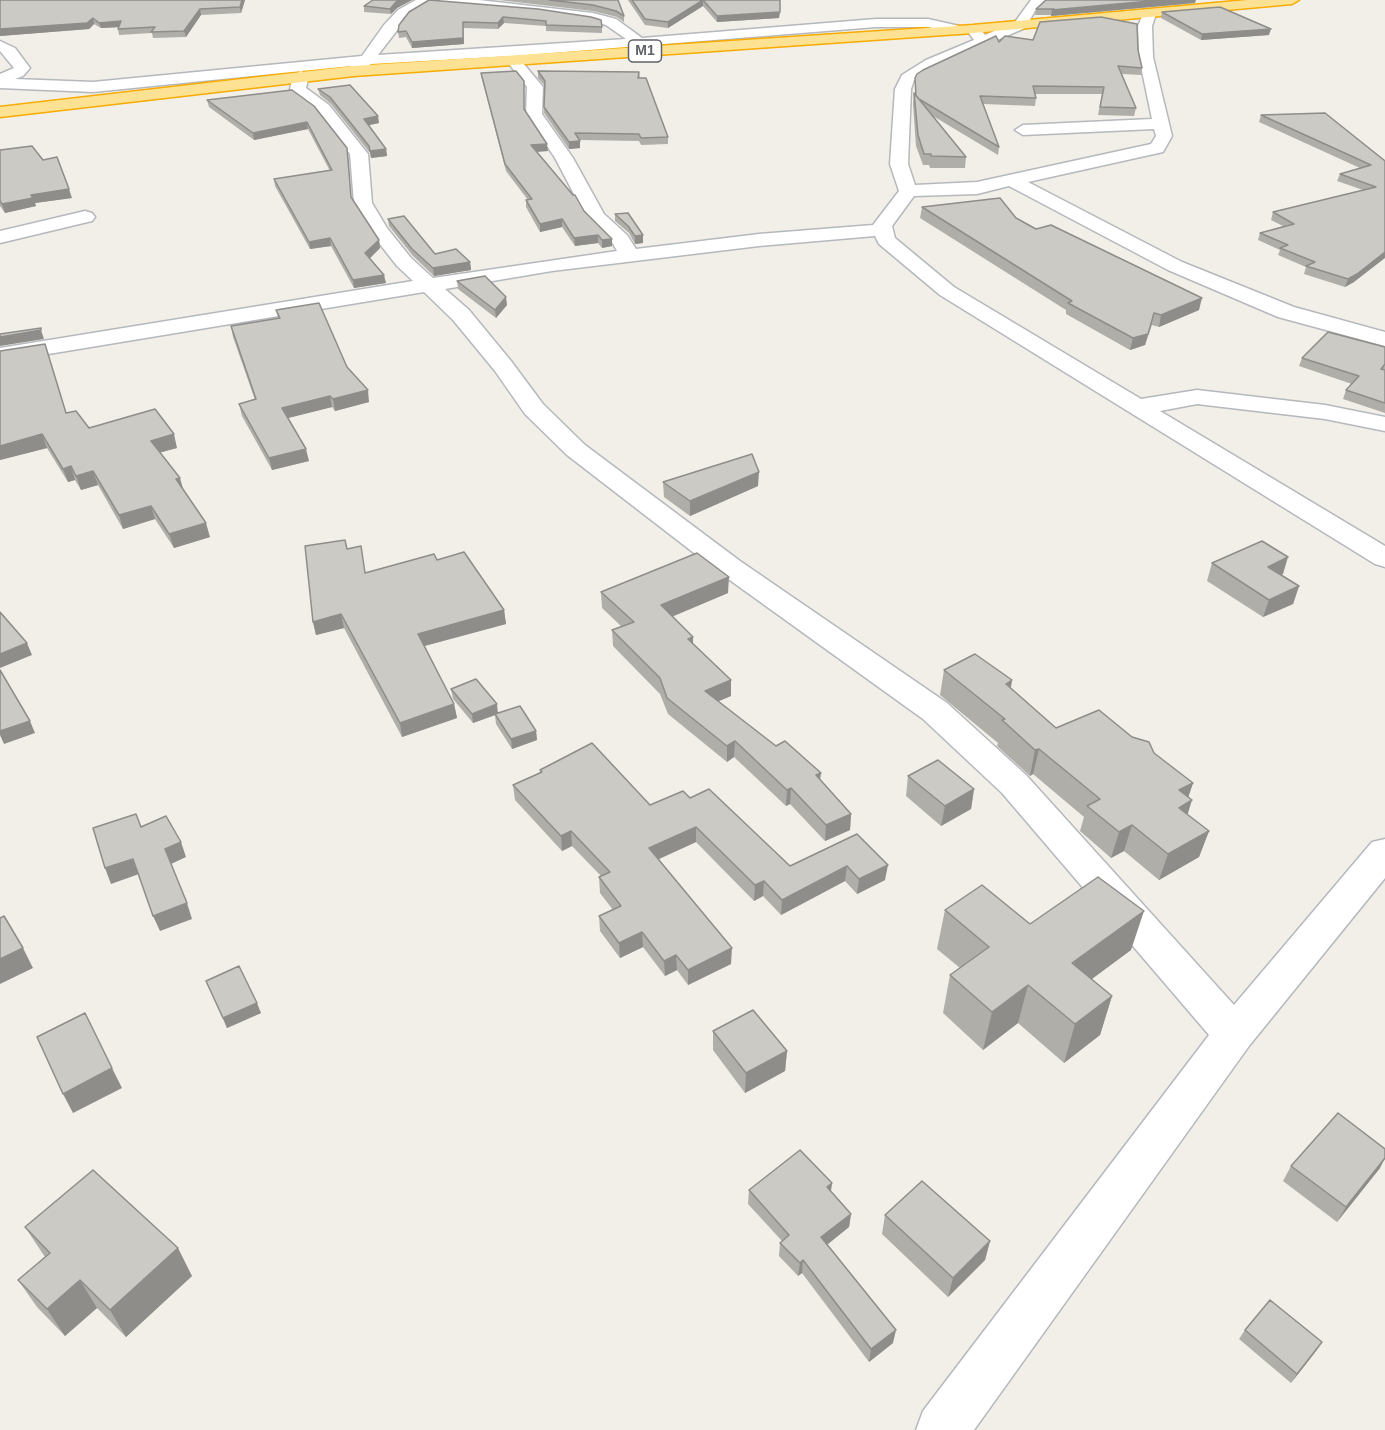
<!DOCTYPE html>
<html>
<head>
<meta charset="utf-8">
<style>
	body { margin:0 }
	canvas { display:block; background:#f1efe8 }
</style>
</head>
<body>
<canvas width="1385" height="1430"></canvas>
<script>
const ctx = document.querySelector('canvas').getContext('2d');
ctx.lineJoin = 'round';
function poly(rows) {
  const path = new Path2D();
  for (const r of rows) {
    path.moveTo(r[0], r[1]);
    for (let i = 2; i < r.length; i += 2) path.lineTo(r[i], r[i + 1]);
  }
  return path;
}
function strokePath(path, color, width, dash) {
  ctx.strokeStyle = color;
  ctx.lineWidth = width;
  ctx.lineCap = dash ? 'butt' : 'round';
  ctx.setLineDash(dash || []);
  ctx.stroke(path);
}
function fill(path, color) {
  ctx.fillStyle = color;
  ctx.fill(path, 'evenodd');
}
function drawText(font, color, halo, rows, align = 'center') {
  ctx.font = font + ' Arial,sans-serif';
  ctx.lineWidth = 4.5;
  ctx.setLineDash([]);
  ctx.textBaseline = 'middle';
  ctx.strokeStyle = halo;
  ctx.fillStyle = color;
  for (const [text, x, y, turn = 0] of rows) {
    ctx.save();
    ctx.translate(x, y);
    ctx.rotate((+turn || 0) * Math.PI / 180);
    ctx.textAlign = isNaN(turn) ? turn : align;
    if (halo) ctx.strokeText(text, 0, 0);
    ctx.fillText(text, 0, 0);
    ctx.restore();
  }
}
const minor = poly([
	[416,0,479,0,593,13,616,19,642,38,876,19,928,19,964,27,966,30,959,34,928,27,876,27,514,56,518,57,543,87,542,114,573,158,604,214,627,235,636,249,759,234,873,225,899,191,890,164,895,89,902,75,926,60,974,40,966,29,968,26,978,26,985,35,1015,22,1031,0,1045,0,1035,11,1025,28,936,66,914,80,911,89,908,164,915,185,977,182,1151,144,1156,136,1154,129,1023,135,1015,130,1023,125,1152,119,1139,57,1138,26,1144,11,1154,11,1156,14,1152,26,1153,57,1172,136,1163,152,1028,182,1182,262,1294,307,1385,332,1385,346,1278,317,1168,270,1009,186,977,194,914,196,892,226,895,238,954,287,1141,399,1197,390,1325,405,1385,417,1385,431,1325,419,1197,404,1160,411,1385,546,1385,567,1375,564,940,295,879,244,875,236,759,246,552,271,445,289,469,310,511,361,543,404,585,445,740,561,947,703,1026,775,1234,1005,1372,842,1385,839,1385,878,1249,1046,974,1430,916,1430,923,1411,1209,1035,1002,793,923,719,720,573,567,455,525,414,495,371,453,320,424,292,0,362,0,348,413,281,397,266,372,234,354,203,350,154,317,111,290,89,293,76,301,71,309,76,306,88,329,105,368,154,372,203,387,228,411,258,433,278,617,251,612,242,586,217,555,158,526,114,527,87,506,60,511,56,371,64,355,75,347,70,351,66,93,92,0,88,0,74,14,68,0,51,0,41,15,48,30,68,23,76,15,79,93,82,362,56,384,25,398,10,416,0],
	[430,3,539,13,592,21,606,25,626,39,378,55,408,16,430,3],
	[85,211,92,213,95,217,92,221,0,243,0,231,85,211]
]);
const highway = poly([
	[1248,0,1299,0,1292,4,973,33,354,76,0,117,0,107,354,66,973,25,1248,0]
]);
strokePath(minor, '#b5b8bc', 3);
strokePath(highway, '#f9ab00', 3);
fill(minor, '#fff');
fill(highway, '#fde293');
fill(poly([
	[0,0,245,0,241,13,201,15,186,37,153,38,152,33,119,35,118,29,118,27,101,28,94,24,89,29,0,36],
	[373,0,412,0,397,8,391,14,364,12,364,6],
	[429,0,602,27,602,33,546,31,546,26,504,23,498,29,463,28,464,44,412,48,406,37,399,38,398,32],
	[499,0,618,0,624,16,624,22,617,17,593,11],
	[628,0,780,0,779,18,717,22,703,6,668,28,645,25],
	[1195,3,1051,16,1051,15,1035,15,1036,9],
	[1162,12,1269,35,1201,40,1161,18],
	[1033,40,1138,50,1142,68,1141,75,1122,74,1136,108,1134,116,1098,115,1102,94,1035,94,1036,98,1035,106,983,104,999,147,998,155,933,116,966,157,965,168,930,168,929,165,923,165,916,146,913,104,914,93,915,94,915,78,999,42],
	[538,71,639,72,640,78,668,137,668,144,641,145,639,141,580,140,580,148,569,149,544,113,545,86,538,78],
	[481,73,524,81,524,110,548,151,536,152,584,211,612,239,612,246,602,248,598,243,575,246,562,227,540,232,526,207,526,200,528,200,506,171,482,79],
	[318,89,379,123,369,125,386,149,387,156,371,158,370,153,331,104,320,95],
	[292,90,348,155,351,198,379,240,380,248,370,258,386,283,354,288,331,246,310,249,275,186,274,179,330,171,308,129,254,140,209,107,207,100],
	[1261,115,1385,161,1354,282,1345,287,1304,274,1306,267,1278,255,1280,250,1258,240,1260,233,1283,226,1271,220,1273,212,1363,190,1337,181,1340,174,1360,168,1259,122],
	[0,150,72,198,35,203,36,206,5,213,0,206],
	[922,207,1016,218,1036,229,1199,310,1159,327,1152,325,1145,345,1130,350,1066,314,1066,310,920,218],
	[615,214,643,235,643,243,635,244,629,233,615,221],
	[388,219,435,254,470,262,471,270,434,276,413,256,389,226],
	[457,281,507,305,496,318,458,289],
	[276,310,347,367,369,402,335,411,332,407,288,418,309,461,272,470,242,416,239,404,255,400,233,337,231,326,278,318],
	[1385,347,1385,369,1384,370,1385,370,1385,413,1343,399,1346,390,1352,384,1299,366,1302,358],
	[67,413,89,428,177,448,160,452,183,489,210,537,174,548,155,519,123,529,98,485,81,490,75,480,68,482,47,448,0,460],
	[663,482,758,486,690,516,664,497],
	[347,549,366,573,437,560,504,610,506,624,425,646,454,704,457,718,402,737,344,628,316,635,313,622],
	[1212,563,1283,574,1281,575,1299,586,1293,604,1263,617,1207,581],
	[601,592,728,593,673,616,693,644,731,680,731,696,718,701,820,780,851,814,850,830,825,841,790,804,786,806,734,757,727,762,668,714,660,694,613,646,612,630,622,627,602,608],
	[944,670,1012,680,1011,688,1056,728,1132,737,1193,783,1188,797,1187,815,1209,831,1199,857,1159,880,1124,851,1111,858,1080,831,1084,817,1033,774,1030,776,997,746,998,743,940,695],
	[451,689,536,731,537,740,512,749,496,724,495,715,473,723,453,699],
	[540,770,650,805,690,798,790,866,857,834,885,880,857,894,845,881,781,915,763,896,754,901,696,842,659,859,731,964,688,985,677,970,665,976,643,947,620,958,600,931,599,916,613,910,600,893,599,877,601,876,572,846,562,851,515,800,513,785,540,773],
	[908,776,974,789,971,809,941,826,906,796],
	[945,910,1030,924,1131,950,1091,979,1112,996,1100,1035,1064,1063,1018,1023,983,1050,943,1013,950,975,960,968,937,949],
	[206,981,261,1013,227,1028],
	[713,1031,787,1051,785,1071,745,1093,713,1050],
	[1291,1166,1380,1168,1337,1222,1283,1181],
	[832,1183,831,1191,851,1214,849,1227,827,1245,893,1343,869,1362,802,1273,798,1276,779,1256,780,1243,782,1241,748,1204,749,1190],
	[885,1215,990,1241,985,1260,948,1297,882,1234],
	[25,1227,192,1276,126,1337,97,1308,65,1336,37,1307,18,1280,45,1257],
	[1245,1330,1316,1351,1291,1383,1239,1339]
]), '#afaea9');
fill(poly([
	[242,0,245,0,241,13,240,7],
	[400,0,412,0,397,8,391,14,390,9,396,2],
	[703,0,703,6,668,28,668,22],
	[1161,0,1196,0,1195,3,1051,16,1052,10],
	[200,9,201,15,186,37,184,31],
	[780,12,779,18,717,22,717,16],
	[503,17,504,23,498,29,498,23],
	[93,18,94,24,89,29,0,36,0,29],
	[121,21,123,27,101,28,99,23],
	[463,22,464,44,412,48,412,42],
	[1271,29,1269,35,1201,40,1202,34],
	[378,116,379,123,365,126,364,119],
	[307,122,308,129,254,140,253,133],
	[580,141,580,148,569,149,569,142],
	[547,144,548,151,531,152,531,145],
	[386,149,387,156,371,158,370,151],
	[69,189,72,198,35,203,36,206,5,213,2,204,31,195],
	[562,219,562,227,540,232,540,224],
	[598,235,598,243,575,246,574,238],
	[643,235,643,243,635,244,635,236],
	[330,238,331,246,310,249,309,242],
	[612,239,612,246,602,248,602,240],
	[379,240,380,248,367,261,365,253],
	[1385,252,1385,258,1354,282,1345,287,1348,279],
	[470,262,471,270,434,276,433,268],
	[384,275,386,283,354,288,353,280],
	[506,297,507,305,496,318,495,310],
	[1202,298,1199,310,1159,327,1161,315],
	[1154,313,1145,345,1130,350,1133,338],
	[41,330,44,339,0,346,0,337],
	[368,390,369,402,335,411,333,399],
	[330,396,332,407,284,419,282,408],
	[42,434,47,448,0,460,0,446],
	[174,434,177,448,155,454,151,441],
	[306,449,309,461,272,470,269,458],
	[71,466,75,480,68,482,63,469],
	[93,471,98,485,81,490,76,476],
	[759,472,758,486,690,516,690,501],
	[180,478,184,492,176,479],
	[151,506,155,519,123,529,119,515],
	[206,523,210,537,174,548,169,534],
	[1288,557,1283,574,1262,584,1268,567],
	[729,577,728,593,662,621,661,605],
	[1299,586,1293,604,1263,617,1269,600],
	[504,610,506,624,420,647,418,634],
	[341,614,344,628,316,635,313,622],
	[693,637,693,652,688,639],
	[27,643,32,655,0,668,0,654],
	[731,680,731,696,705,707,705,691],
	[1012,680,1007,705,1006,684],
	[454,704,457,718,402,737,400,723],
	[497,704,498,714,473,723,472,714],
	[30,721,35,733,4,744,0,735,0,731],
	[536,731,537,740,512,749,511,739],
	[735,741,734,757,727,762,727,746],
	[1039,749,1033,774,1030,776,1035,750],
	[821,773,819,789,816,775],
	[1193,783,1186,804,1192,800,1184,826,1177,812,1179,790],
	[791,788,790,804,786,806,787,790],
	[974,789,971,809,941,826,945,806],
	[851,814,850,830,825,841,826,825],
	[1132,825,1124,851,1111,858,1119,832],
	[696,827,696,842,650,863,649,848],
	[571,831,572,846,562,851,561,836],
	[1209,831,1199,857,1159,880,1168,854],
	[181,842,186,857,171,864,165,849],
	[133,859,139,874,111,884,105,868],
	[888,865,885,880,857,894,859,879],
	[847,866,845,881,781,915,782,900],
	[764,881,763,896,754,901,755,885],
	[187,903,192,919,160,931,153,916],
	[1144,911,1131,950,1061,1002,1072,963],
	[642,932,643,947,620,958,619,943],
	[23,948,33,968,0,984,0,959],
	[732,948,731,964,688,985,688,970],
	[676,955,677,970,665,976,664,961],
	[1028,985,1018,1023,983,1050,992,1012],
	[1112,996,1100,1035,1064,1063,1075,1024],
	[257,1003,261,1013,227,1028,223,1018],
	[787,1051,785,1071,745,1093,746,1073],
	[112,1068,122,1088,73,1113,63,1094],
	[1385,1158,1380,1168,1337,1222,1346,1207],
	[832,1183,830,1196,827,1187],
	[851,1214,849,1227,819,1251,821,1237],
	[990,1241,985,1260,948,1297,953,1278],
	[178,1248,192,1276,126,1337,110,1310],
	[803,1260,802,1273,798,1276,800,1263],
	[80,1280,97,1308,65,1336,47,1309],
	[896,1330,893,1343,869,1362,871,1349],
	[1322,1342,1316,1351,1291,1383,1297,1374]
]), '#8f8d8a');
const building = poly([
	[0,0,242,0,240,7,200,9,184,31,151,32,155,27,118,29,121,21,99,23,93,18,87,23,0,29,0,0],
	[373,0,400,0,396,2,390,9,364,6,373,0],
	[429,0,538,9,591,17,601,20,602,27,546,25,546,21,503,17,498,23,463,22,463,38,412,42,406,31,398,32,399,25,409,12,429,0],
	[549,0,618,0,624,16,616,11,593,5,549,0],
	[632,0,780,0,780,12,717,16,703,0,668,22,645,19,632,0],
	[1046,0,1161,0,1052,10,1054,9,1036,9,1046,0],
	[1220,7,1271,29,1202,34,1162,12,1220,7],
	[1101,17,1137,24,1138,50,1142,68,1118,66,1136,108,1100,107,1104,87,1033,86,1036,98,980,96,999,147,919,99,916,96,915,78,917,74,923,70,996,36,999,42,1005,36,1033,40,1040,22,1101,17],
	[516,71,524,81,524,109,547,144,531,145,573,195,575,195,584,211,612,239,602,240,598,235,574,238,562,219,540,224,526,200,532,199,505,164,481,73,516,71],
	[538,71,639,72,638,78,646,78,668,137,641,138,639,134,575,133,580,141,569,142,544,107,545,81,538,71],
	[350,85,378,116,364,119,386,149,370,151,369,146,330,97,318,89,350,85],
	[292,90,314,106,347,148,351,197,379,240,365,253,384,275,353,280,330,238,309,242,274,179,332,170,307,122,253,133,207,100,292,90],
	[914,93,966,157,931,156,931,154,924,154,918,135,914,93],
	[1325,113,1385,161,1385,252,1357,274,1348,279,1306,266,1315,262,1280,248,1288,245,1260,233,1294,224,1273,212,1376,187,1340,174,1371,165,1261,115,1325,113],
	[32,146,43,160,57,157,69,189,31,195,33,198,2,204,0,201,0,150,32,146],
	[1000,198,1016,218,1036,229,1051,225,1202,298,1161,315,1154,313,1148,334,1133,338,1068,303,1072,301,922,207,1000,198],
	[628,213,643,235,635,236,628,226,615,214,628,213],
	[404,216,435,254,456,249,470,262,433,268,412,249,388,219,404,216],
	[485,276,506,297,495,310,457,281,485,276],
	[319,303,347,367,368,390,333,399,330,396,282,408,306,449,269,458,239,404,256,399,231,326,280,318,276,310,319,303],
	[41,328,41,330,0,337,0,334,41,328],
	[1328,332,1385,347,1385,364,1381,369,1385,370,1385,403,1346,390,1359,376,1302,358,1328,332],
	[45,344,66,413,76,411,89,428,155,409,174,434,151,441,180,478,176,479,206,523,169,534,151,506,119,515,93,471,76,476,71,466,63,469,42,434,0,446,0,351,45,344],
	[752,454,759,472,690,501,663,482,752,454],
	[345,540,347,549,361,546,365,573,434,554,437,560,464,552,504,610,418,634,454,704,400,723,341,614,313,622,305,546,345,540],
	[1262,541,1288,557,1268,567,1299,586,1269,600,1212,563,1262,541],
	[697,553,729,577,661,605,693,637,688,639,731,680,705,691,776,746,785,741,821,773,816,775,851,814,826,825,791,788,787,790,735,741,727,746,667,698,660,678,612,630,634,622,601,592,697,553],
	[0,612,27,643,0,654,0,612],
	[975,654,1012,680,1006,684,1056,728,1099,710,1132,737,1149,742,1154,753,1193,783,1179,790,1192,800,1179,808,1209,831,1168,854,1132,825,1119,832,1087,806,1100,799,1039,749,1035,750,1002,720,1005,719,944,670,975,654],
	[0,670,30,721,0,731,0,670],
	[476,679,497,704,472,714,451,689,476,679],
	[520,706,536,731,511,739,495,714,520,706],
	[592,743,650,805,683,791,690,798,709,789,790,866,857,834,888,865,859,879,847,866,782,900,764,881,755,885,696,827,649,848,732,948,688,970,676,955,664,961,642,932,619,943,599,916,621,906,599,877,610,872,571,831,561,836,513,785,542,772,540,770,592,743],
	[938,760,974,789,945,806,908,776,938,760],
	[136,814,141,827,166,816,181,842,165,849,187,903,153,916,133,859,105,868,93,828,136,814],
	[1098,877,1144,911,1072,963,1112,996,1075,1024,1028,985,992,1012,950,975,989,947,945,910,982,885,1030,924,1098,877],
	[4,916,23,948,0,959,0,918,4,916],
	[239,966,257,1003,223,1018,206,981,239,966],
	[753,1010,787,1051,746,1073,713,1031,753,1010],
	[85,1013,112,1068,63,1094,37,1037,85,1013],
	[1338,1113,1385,1149,1385,1158,1346,1207,1291,1166,1338,1113],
	[800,1150,832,1183,827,1187,851,1214,821,1237,896,1330,871,1349,803,1260,800,1263,780,1243,789,1235,749,1190,800,1150],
	[93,1170,178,1248,110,1310,80,1280,47,1309,18,1280,50,1253,25,1227,93,1170],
	[922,1181,990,1241,953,1278,885,1215,922,1181],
	[1270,1300,1322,1342,1297,1374,1245,1330,1270,1300]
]);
fill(building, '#cccac5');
strokePath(building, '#8f8d8a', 1.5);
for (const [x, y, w] of [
	[645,51,33]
]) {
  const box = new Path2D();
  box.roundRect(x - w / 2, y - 11, w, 22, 4.5);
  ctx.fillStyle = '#fff';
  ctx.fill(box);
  strokePath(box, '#5f6368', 1.5);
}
drawText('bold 14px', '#5f6368', null, [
	["M1",645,51]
]);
</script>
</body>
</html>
